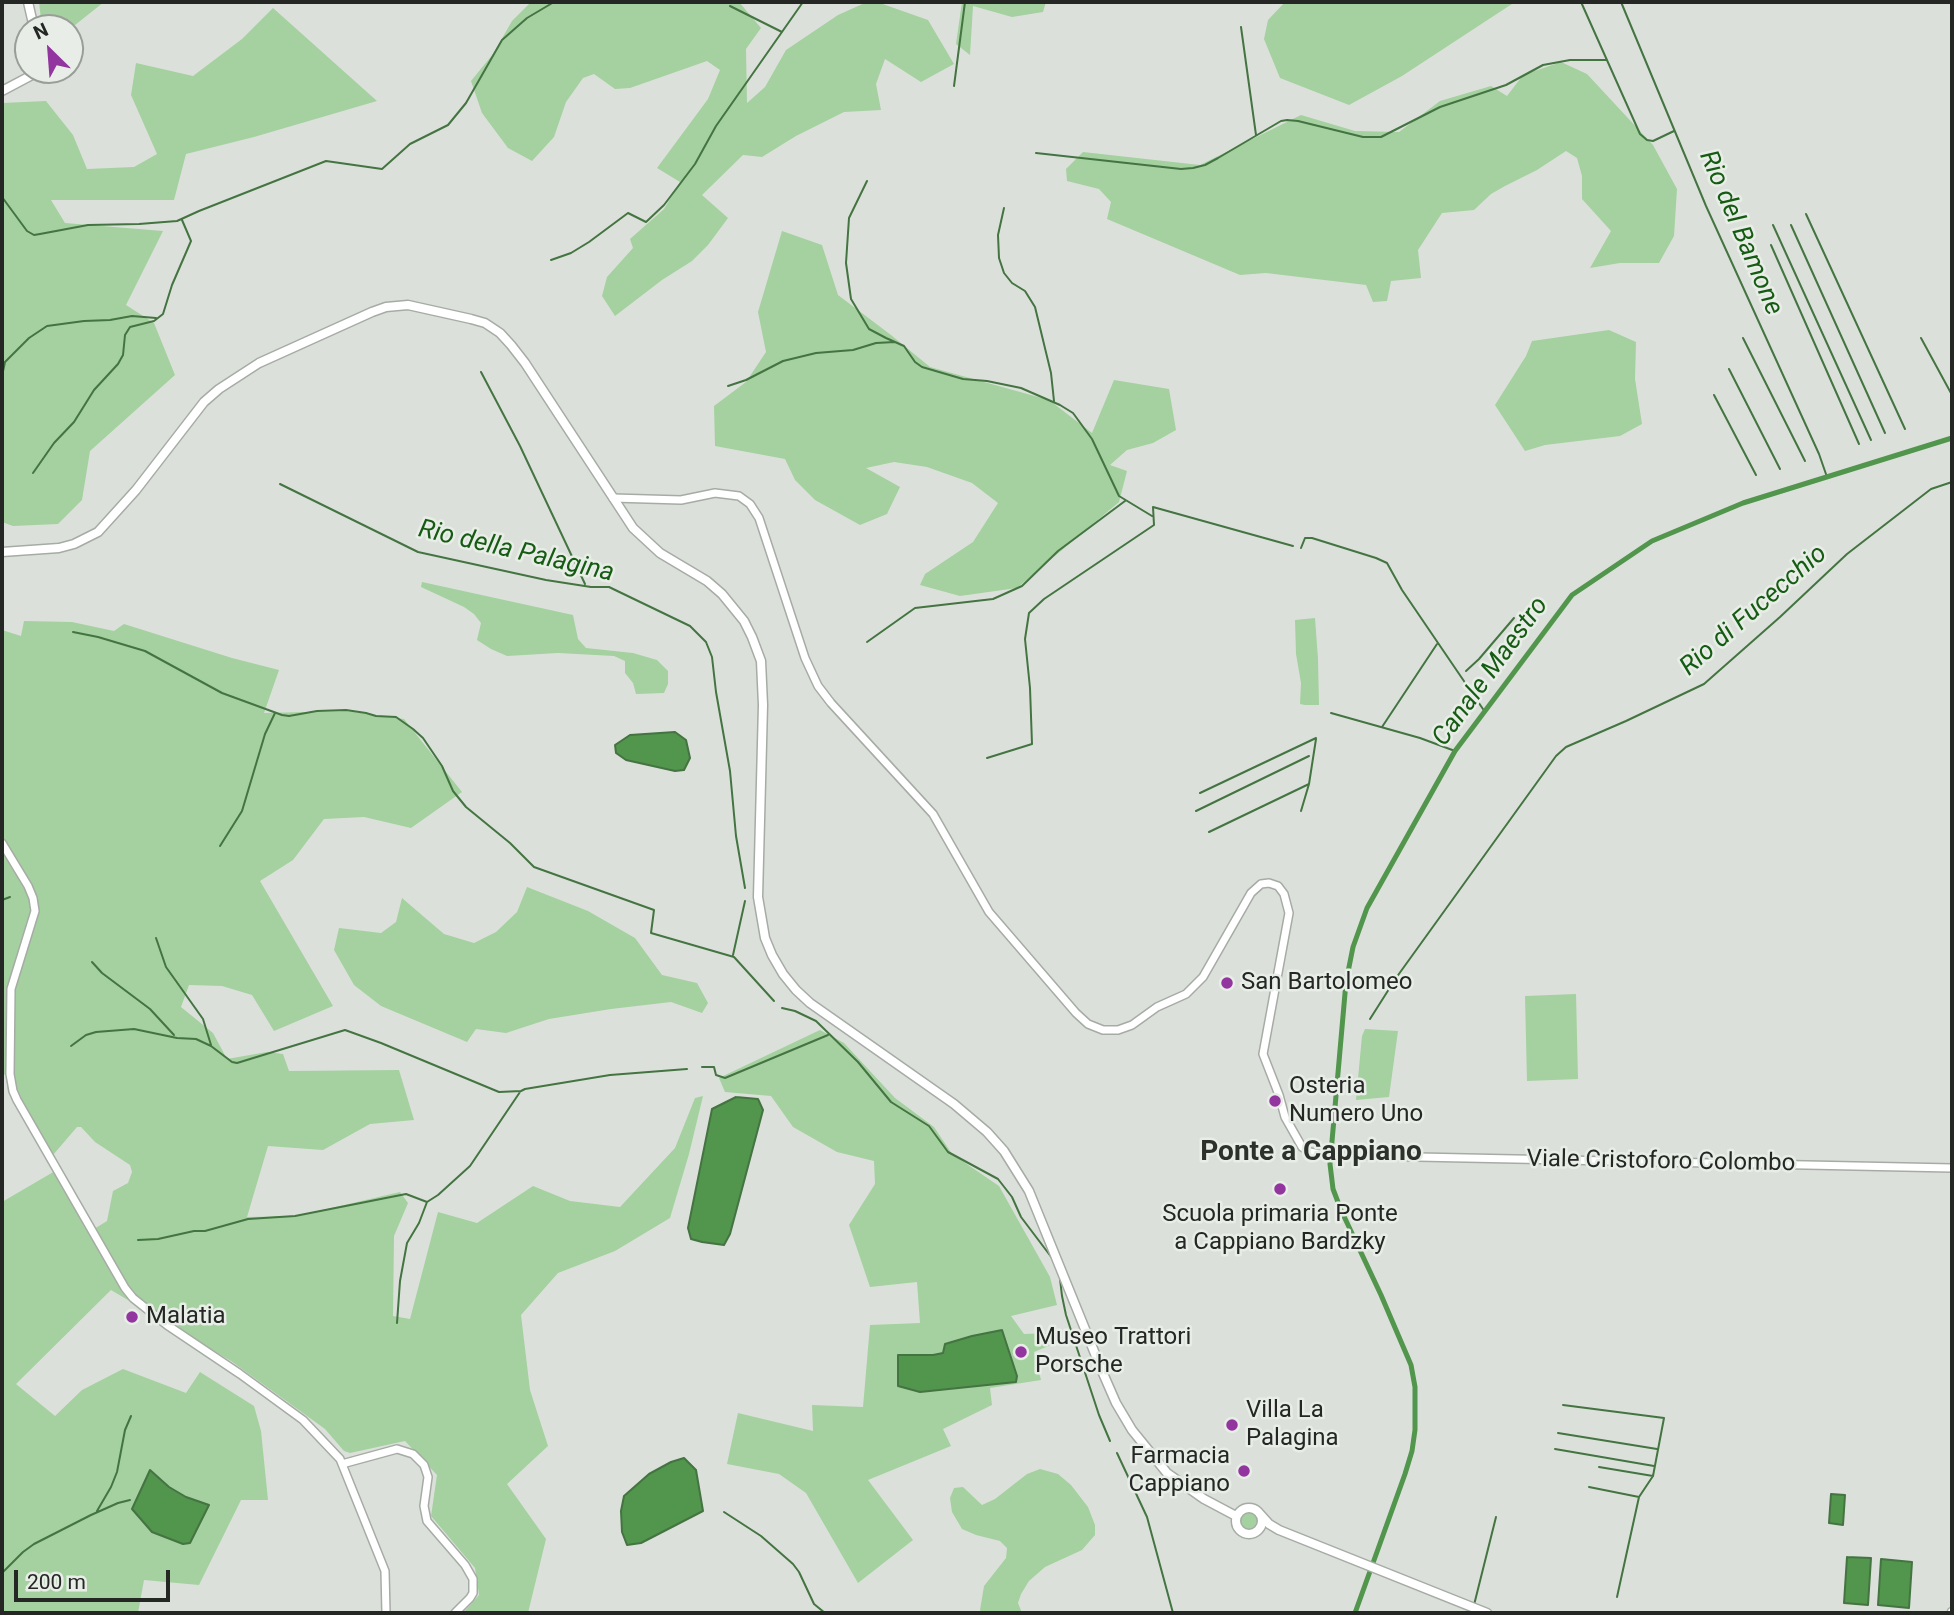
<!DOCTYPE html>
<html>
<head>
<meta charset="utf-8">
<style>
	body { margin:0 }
	#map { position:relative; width:1954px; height:1615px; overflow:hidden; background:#dbe1da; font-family:Roboto,sans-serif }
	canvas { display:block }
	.frame { position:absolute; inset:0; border:4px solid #242724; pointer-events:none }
	.north { position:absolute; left:14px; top:14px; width:70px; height:70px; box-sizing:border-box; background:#e8eee7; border:2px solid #9a9e99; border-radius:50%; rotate:335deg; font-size:19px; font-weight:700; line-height:28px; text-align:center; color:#242724 }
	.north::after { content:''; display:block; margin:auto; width:24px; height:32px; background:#92359f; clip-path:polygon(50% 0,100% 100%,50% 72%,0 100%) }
	.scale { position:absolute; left:14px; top:1570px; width:156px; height:32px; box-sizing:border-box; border:4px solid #242724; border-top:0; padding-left:9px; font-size:21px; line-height:24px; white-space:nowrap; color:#242724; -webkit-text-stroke:5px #e8eee7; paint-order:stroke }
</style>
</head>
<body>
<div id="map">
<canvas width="1954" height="1615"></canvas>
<div class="frame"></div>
<div class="north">N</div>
<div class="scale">200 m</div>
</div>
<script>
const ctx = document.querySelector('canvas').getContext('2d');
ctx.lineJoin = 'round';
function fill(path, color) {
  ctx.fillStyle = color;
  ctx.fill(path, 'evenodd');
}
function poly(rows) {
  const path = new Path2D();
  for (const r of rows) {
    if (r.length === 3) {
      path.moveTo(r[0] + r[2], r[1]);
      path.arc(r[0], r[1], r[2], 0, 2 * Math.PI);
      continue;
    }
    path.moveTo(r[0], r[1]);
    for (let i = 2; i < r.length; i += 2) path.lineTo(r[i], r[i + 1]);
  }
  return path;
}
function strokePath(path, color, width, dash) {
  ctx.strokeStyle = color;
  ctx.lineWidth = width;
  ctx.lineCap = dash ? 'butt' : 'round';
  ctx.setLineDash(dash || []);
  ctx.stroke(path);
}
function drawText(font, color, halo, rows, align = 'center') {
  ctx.font = font + ' Roboto,sans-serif';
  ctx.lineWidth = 5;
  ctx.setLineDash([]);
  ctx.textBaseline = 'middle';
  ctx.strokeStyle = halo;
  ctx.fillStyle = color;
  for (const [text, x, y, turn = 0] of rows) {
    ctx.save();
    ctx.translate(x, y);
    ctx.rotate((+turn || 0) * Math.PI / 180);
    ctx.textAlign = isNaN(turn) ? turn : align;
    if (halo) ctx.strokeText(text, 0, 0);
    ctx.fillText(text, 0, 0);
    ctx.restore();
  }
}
fill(poly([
	[39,2,104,2,70,29,42,28],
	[531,2,739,2,761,28,746,49,747,103,765,87,786,50,838,15,867,2,877,2,928,20,954,64,921,82,885,59,876,84,881,110,844,112,796,136,762,157,743,155,702,195,728,218,708,245,692,261,662,280,615,316,602,296,607,277,633,248,630,239,664,209,680,182,657,168,708,99,720,70,707,61,630,88,615,89,594,74,583,78,566,102,554,137,532,161,508,148,482,113,471,81,493,54,512,21],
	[962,2,1046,2,1043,12,1012,17,973,6,970,55,956,44],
	[1285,2,1515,2,1402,76,1349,105,1280,78,1264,39,1268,20],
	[273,8,377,101,254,137,186,154,174,200,51,200,65,223,163,231,126,305,154,323,175,375,90,451,82,500,58,524,13,526,2,522,2,103,46,101,73,135,87,169,134,167,157,154,131,95,136,63,193,76,242,39],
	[1561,62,1587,74,1653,145,1677,189,1674,236,1659,263,1620,263,1590,268,1611,231,1582,199,1582,176,1577,158,1566,151,1537,170,1505,186,1491,194,1474,210,1442,213,1418,250,1421,278,1391,281,1387,301,1373,302,1366,285,1266,273,1240,275,1107,219,1111,202,1099,189,1067,181,1066,169,1083,152,1200,165,1301,115,1355,131,1399,132,1440,101,1491,86,1507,96,1523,75],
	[782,231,822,245,838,295,891,335,930,367,1049,400,1092,433,1114,380,1169,389,1176,430,1153,443,1127,450,1110,465,1127,471,1119,502,1017,588,960,596,920,585,925,574,973,542,998,503,972,483,927,467,894,462,866,468,900,487,887,514,860,525,815,500,795,480,785,459,715,446,714,406,746,382,766,352,758,312],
	[1609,330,1636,342,1635,379,1642,424,1620,436,1545,445,1525,451,1495,405,1526,356,1532,341],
	[422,582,573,615,578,639,586,648,633,653,657,660,668,671,668,684,664,693,636,694,633,683,625,673,625,661,614,656,558,653,507,656,491,649,477,640,481,623,474,614,464,607,421,587],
	[1315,618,1318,659,1319,705,1305,705,1300,704,1301,683,1296,654,1295,620],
	[24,621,72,622,114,631,124,624,232,658,279,670,264,713,347,711,404,719,462,792,411,828,364,817,324,819,293,860,260,881,333,1006,274,1031,252,995,222,986,189,985,181,1007,213,1033,227,1059,267,1052,283,1054,289,1071,399,1070,414,1120,370,1124,323,1150,268,1146,247,1217,297,1216,400,1192,408,1203,394,1236,393,1316,410,1319,438,1212,477,1223,533,1186,570,1201,620,1207,675,1148,695,1098,703,1096,689,1154,670,1218,615,1251,558,1273,521,1315,530,1390,548,1446,507,1484,546,1539,528,1613,463,1613,479,1595,475,1568,431,1516,437,1475,405,1441,350,1453,344,1451,325,1429,231,1361,111,1290,16,1384,55,1416,82,1390,123,1369,186,1393,200,1372,254,1406,261,1431,268,1500,241,1500,199,1585,144,1580,138,1613,2,1613,2,1202,55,1171,8,1092,6,1075,2,1074,2,630,21,636],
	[77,1127,81,1127,95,1142,130,1165,132,1172,128,1183,113,1191,107,1221,94,1229,53,1155],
	[150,1471,169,1487,187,1497,209,1505,132,1509],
	[527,887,588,911,635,938,662,975,697,983,708,1003,702,1013,671,1002,611,1009,549,1019,506,1033,476,1029,467,1042,381,1006,354,985,334,950,339,928,381,933,396,922,402,898,444,934,474,943,496,932,517,912],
	[1576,994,1578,1079,1527,1081,1525,996],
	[1365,1029,1398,1031,1389,1097,1356,1100,1362,1036],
	[820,1030,844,1043,895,1098,934,1127,952,1154,999,1186,1050,1277,1057,1305,1011,1316,1024,1334,1048,1333,1051,1345,1034,1352,1041,1380,990,1388,992,1405,943,1429,951,1446,868,1480,913,1540,858,1583,806,1493,779,1474,727,1464,738,1413,813,1431,812,1405,863,1407,870,1325,920,1323,917,1282,870,1287,849,1225,875,1184,874,1161,837,1152,793,1127,771,1096,725,1092,719,1078],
	[943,1353,1016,1382,920,1392,933,1355],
	[1040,1469,1058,1474,1071,1485,1088,1507,1095,1525,1095,1535,1082,1550,1045,1567,1029,1581,1021,1594,1018,1603,1022,1613,1087,1613,982,1613,980,1610,984,1586,1006,1558,1007,1548,1000,1541,976,1535,962,1529,952,1512,950,1498,954,1488,963,1487,982,1505,995,1499,1027,1474],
	[1249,1521,11]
]), '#a4d19f');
const water = poly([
	[675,732,686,740,690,758,684,770,675,771,626,760,616,753,615,745,630,735,675,732],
	[736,1097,758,1099,763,1110,730,1234,724,1245,702,1242,691,1239,688,1228,712,1109,736,1097],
	[1002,1330,1017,1376,1016,1382,920,1392,898,1386,898,1355,933,1355,943,1353,945,1344,972,1336,1002,1330],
	[684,1458,696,1470,703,1511,641,1543,627,1545,622,1532,621,1511,624,1496,649,1474,671,1462,684,1458],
	[150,1470,169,1487,186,1497,209,1505,190,1543,183,1544,152,1532,132,1509,150,1470],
	[1831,1494,1845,1495,1843,1525,1829,1523,1831,1494],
	[1847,1557,1871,1558,1868,1605,1844,1603,1847,1557],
	[1881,1559,1912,1562,1909,1608,1878,1605,1881,1559]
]);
fill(water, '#52954d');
strokePath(water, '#447441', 2);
strokePath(poly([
	[1581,2,1640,134,1647,140,1653,141,1674,131],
	[1621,2,1706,206,1819,454,1827,477],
	[730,6,782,32],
	[1241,27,1256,135],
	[954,86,965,2],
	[1036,153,1181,169,1193,168,1205,165,1218,158,1281,121,1287,120,1298,121,1363,137,1381,137,1440,107,1506,85,1543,65,1570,60,1606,60],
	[867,181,849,218,846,263,851,299,869,329,886,338,904,346,915,362,922,367,963,379,987,381,1021,388,1060,405,1073,413,1092,439,1119,496,1152,516],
	[2,197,27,231,34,235,40,234,88,225,139,224,177,221,199,211,326,161,382,169,410,144,448,125,466,103,502,40,527,18,554,2],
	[1004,208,998,235,999,258,1004,273,1012,283,1025,291,1035,307,1051,373,1054,401],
	[1806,214,1905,429],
	[1773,225,1871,440],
	[1791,225,1885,433],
	[1771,245,1859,444],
	[551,260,571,253,589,242,628,213,646,222,664,205,695,164,716,126,803,2],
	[1743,338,1805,461],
	[1921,338,1952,395],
	[1729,369,1780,469],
	[481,372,520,446,585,584],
	[2,376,5,362,29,338,47,326,84,321,110,320,132,316,156,318],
	[728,386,746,380,783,361,816,353,853,350,876,343,895,342],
	[1714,395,1756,475],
	[33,473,54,443,74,422,94,390,118,364,123,355,125,335,130,327,154,321,163,314,172,285,191,241,182,220],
	[280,484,418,552,546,580,591,587,609,587,690,626,706,642,712,657,716,692,730,771,736,836,745,888],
	[1301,548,1305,538,1312,538,1376,558,1387,563,1402,590,1485,712],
	[73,632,98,637,145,651,222,693,282,715,289,716,317,711,346,710,366,713,376,716,396,717,413,729,423,738,442,766,453,791,466,807,510,843,534,867,654,910,651,933,734,957,774,1001],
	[867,642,915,608,993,599,1022,586,1058,551,1125,501],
	[1466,671,1479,659,1514,618],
	[1331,713,1420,738,1455,751],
	[1382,727,1437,644],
	[987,758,1032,744,1030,688,1025,639,1029,613,1044,599,1154,525,1153,507,1293,546],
	[1200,793,1316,738],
	[1196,811,1309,756],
	[1301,811,1309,784,1316,739],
	[1209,832,1309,784],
	[220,846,242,811,265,734,275,713],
	[2,900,10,897],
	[156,938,166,967,203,1019,211,1045],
	[733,955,745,901],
	[92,962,102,973,150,1009,174,1035],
	[782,1008,795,1011,816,1021,858,1062,891,1102,929,1126,948,1152,998,1179,1012,1197,1021,1217,1052,1258],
	[1370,1019,1396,978,1556,756,1566,747,1626,721,1704,684,1780,617,1847,554,1931,489,1952,482],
	[71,1046,86,1035,96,1032,134,1029,177,1038,196,1039,211,1046,232,1062,237,1063,345,1030,381,1043,499,1092,521,1091,525,1089,610,1075,687,1069],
	[702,1067,714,1067,716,1075,725,1078,828,1035],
	[138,1240,158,1239,194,1231,205,1231,248,1219,295,1216,406,1194,427,1202],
	[1060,1279,1062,1296,1066,1315,1099,1415,1110,1441],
	[397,1323,400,1281,407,1243,419,1223,427,1202,438,1195,470,1166,520,1092],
	[1563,1405,1664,1418,1653,1476,1639,1497,1617,1597],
	[1558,1433,1657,1449],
	[1555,1449,1654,1466],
	[1117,1453,1147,1517,1173,1613],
	[1599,1467,1653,1476],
	[1589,1487,1639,1497],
	[97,1511,111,1487,117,1472,125,1430,131,1416],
	[724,1512,761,1536,793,1564,799,1572,814,1604,825,1613],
	[2,1573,23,1552,34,1544,91,1515,118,1503,130,1500],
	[1474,1605,1496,1517]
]), '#447441', 2);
strokePath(poly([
	[1355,1613,1405,1474,1412,1451,1415,1430,1415,1387,1411,1365,1381,1295,1341,1210,1333,1189,1330,1164,1346,982,1353,947,1367,908,1455,751,1572,595,1652,541,1743,503,1952,438]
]), '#52954d', 5);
strokePath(poly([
	[1341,1154,1369,1156]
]), '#b6bcb6', 7, [7, 3.5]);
const tertiary = poly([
	[613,498,681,500,715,493,739,496,750,504,759,518,805,658,818,686,831,703,933,814,989,912,1076,1013,1088,1024,1103,1030,1118,1030,1132,1025,1157,1007,1186,994,1203,977,1251,893,1261,884,1269,883,1278,886,1284,894,1289,913,1263,1054,1279,1095,1285,1117,1302,1147,1310,1152,1319,1154,1341,1154],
	[2,843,28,886,33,898,35,911,11,989,10,1074,13,1091,17,1100,125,1288,133,1298,167,1325,240,1374,303,1420,340,1459,385,1571,386,1613],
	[1369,1156,1952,1168],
	[342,1464,397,1449,413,1454,424,1465,428,1477,424,1506,427,1521,465,1565,473,1579,473,1593,470,1598,455,1613]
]);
const secondary = poly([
	[28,2,34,28],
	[2,91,34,74,38,70],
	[2,552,59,548,74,544,98,532,136,490,204,402,219,389,259,363,372,312,386,307,408,305,471,319,485,323,500,333,511,345,525,363,633,528,660,553,707,581,722,594,744,621,752,637,761,661,763,705,758,897,765,938,772,955,783,974,796,990,810,1003,954,1104,987,1132,1004,1151,1029,1191,1102,1371,1116,1403,1132,1430,1167,1473,1204,1499,1236,1516],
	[1249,1521,13],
	[1260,1514,1269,1524,1279,1530,1487,1613],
	[1952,1613,1952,1612]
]);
strokePath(tertiary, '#a6aca5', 10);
strokePath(secondary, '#a6aca5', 11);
strokePath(tertiary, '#fff', 7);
strokePath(secondary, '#fff', 8);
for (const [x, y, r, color] of [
	[1227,983,7,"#92359f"],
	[1275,1101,7,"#92359f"],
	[1280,1189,7,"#92359f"],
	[132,1317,7,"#92359f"],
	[1021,1352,7,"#92359f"],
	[1232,1425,7,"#92359f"],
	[1244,1471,7,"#92359f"]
]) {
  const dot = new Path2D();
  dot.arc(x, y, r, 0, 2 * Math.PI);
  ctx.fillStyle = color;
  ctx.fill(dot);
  strokePath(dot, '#e8eee7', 2.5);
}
drawText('24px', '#242724', '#e8eee7', [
	["San Bartolomeo",1241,983],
	["Osteria",1289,1087],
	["Numero Uno",1289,1115],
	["Scuola primaria Ponte",1280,1215,"center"],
	["a Cappiano Bardzky",1280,1243,"center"],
	["Malatia",146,1317],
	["Museo Trattori",1035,1338],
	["Porsche",1035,1366],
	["Villa La",1246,1411],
	["Palagina",1246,1439],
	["Farmacia",1230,1457,"right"],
	["Cappiano",1230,1485,"right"]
], 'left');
drawText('24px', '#242724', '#e8eee7', [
	["Viale Cristoforo Colombo",1661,1162,1]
]);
drawText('italic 26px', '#165b13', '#e8eee7', [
	["Rio del Bamone",1740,233,67],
	["Rio della Palagina",516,552,13],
	["Rio di Fucecchio",1754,611,-41],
	["Canale Maestro",1491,672,-54]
]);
drawText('bold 28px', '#2c312b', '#e8eee7', [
	["Ponte a Cappiano",1311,1153]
]);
</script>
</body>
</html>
